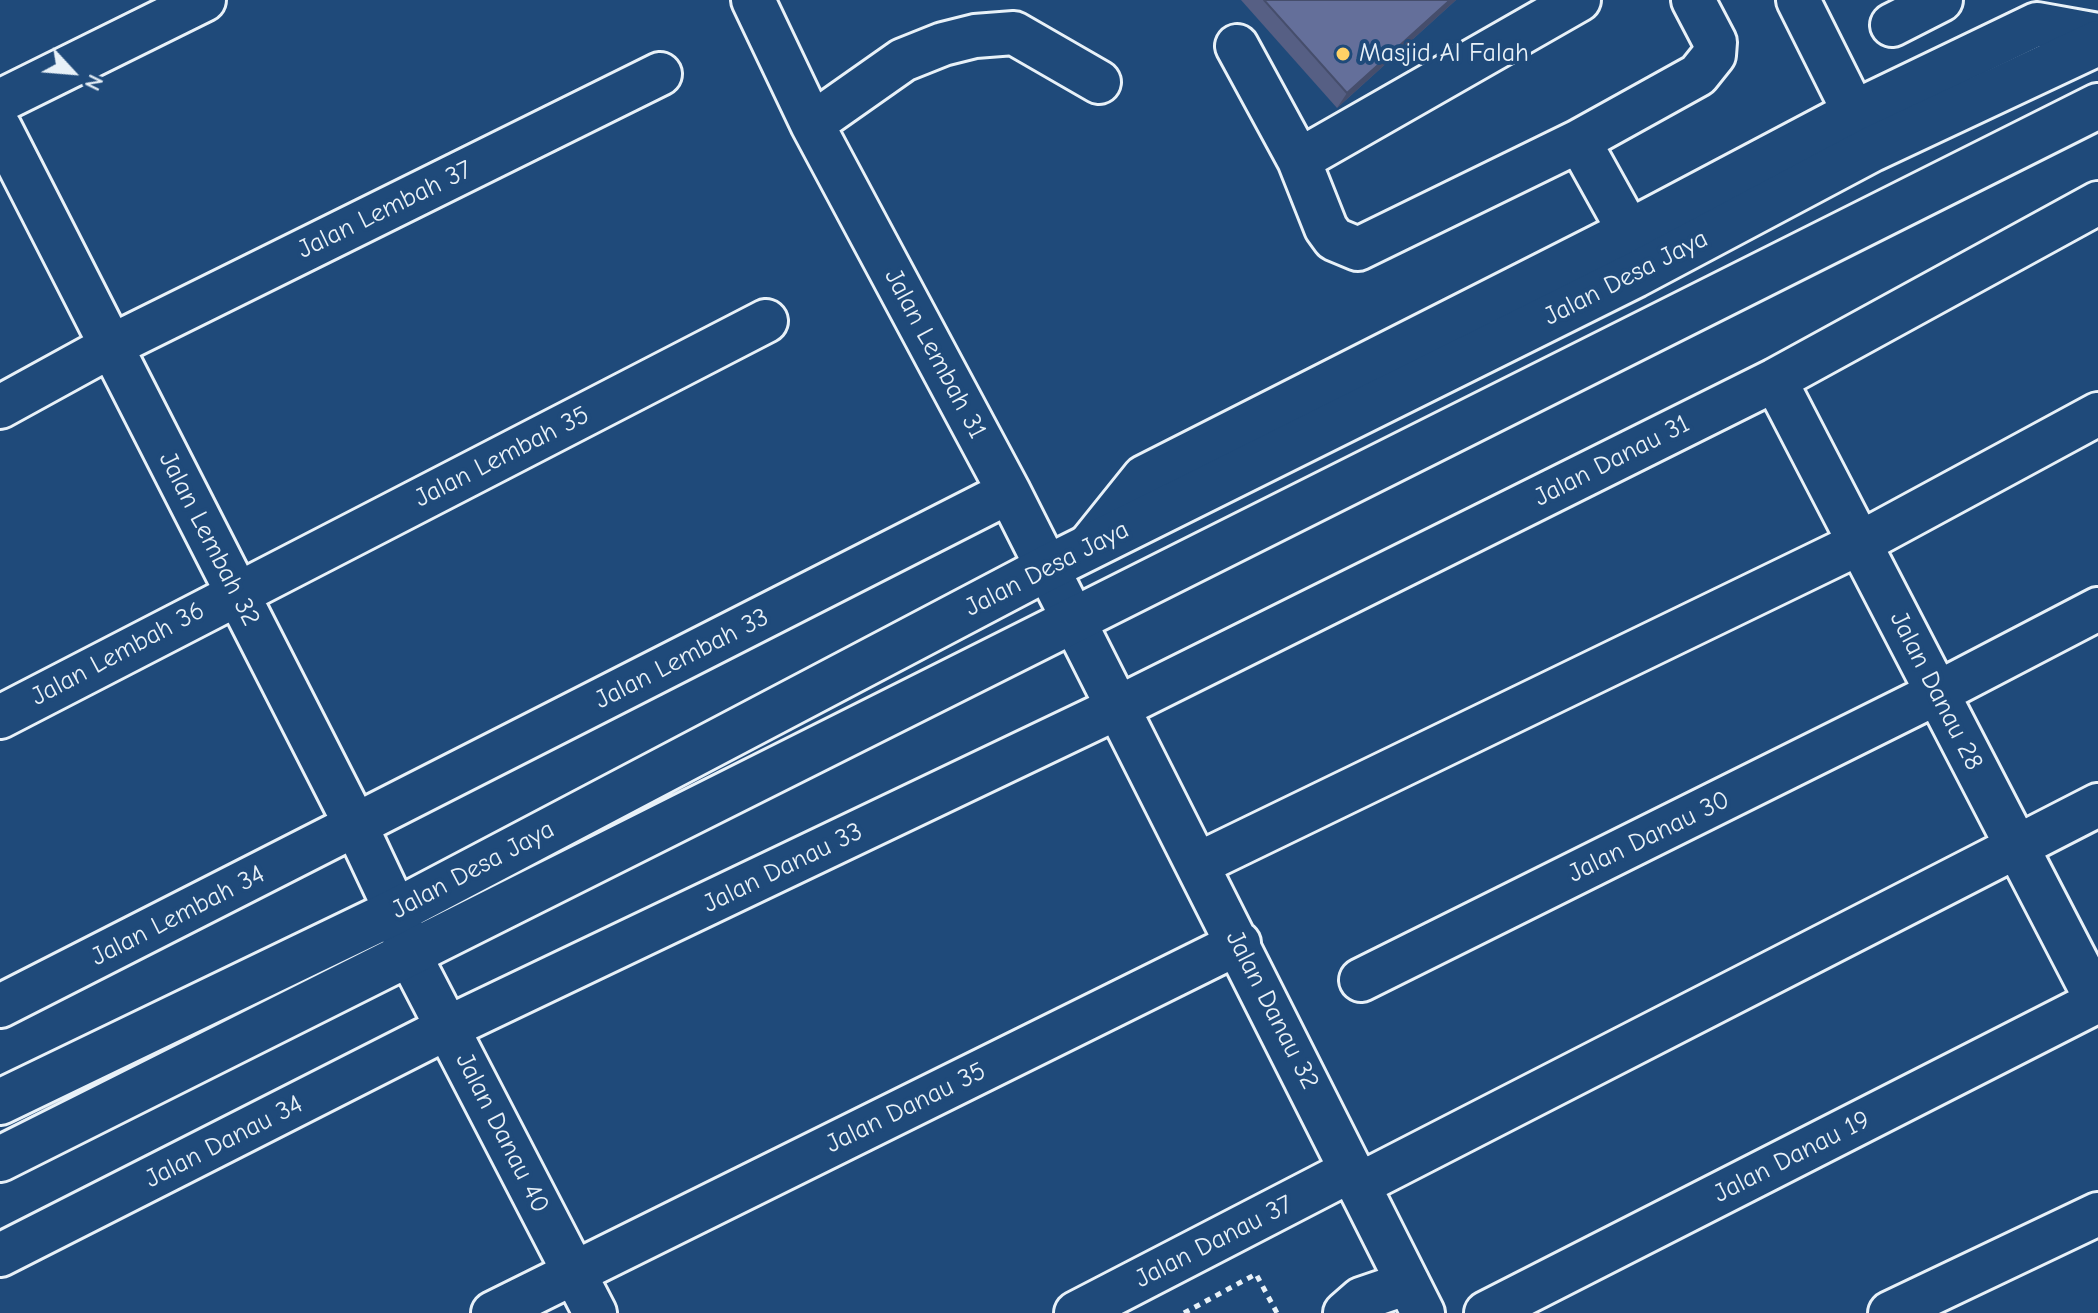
<!DOCTYPE html>
<html>
<head>
<meta charset="utf-8">
<style>
	body { margin:0 }
	#map { position:relative; width:2098px; height:1313px; overflow:hidden; background:#1f4a7a; font-family:"Comic Neue",sans-serif }
	canvas { display:block }
	.north { position:absolute; left:32px; top:32px; width:80px; height:80px; -webkit-text-stroke:6px #1f4a7a; paint-order:stroke; rotate:116deg; font-size:22px; font-weight:700; line-height:32px; text-align:center; color:#e8f1f8 }
	.north::after { content:''; display:block; margin:auto; width:28px; height:36px; background:#e8f1f8; clip-path:polygon(50% 0,100% 100%,50% 72%,0 100%) }
</style>
</head>
<body>
<div id="map">
<canvas width="2098" height="1313"></canvas>
<div class="north">N</div>
</div>
<script>
const ctx = document.querySelector('canvas').getContext('2d');
ctx.lineJoin = 'round';
function poly(rows) {
  const path = new Path2D();
  for (const r of rows) {
    path.moveTo(r[0], r[1]);
    for (let i = 2; i < r.length; i += 2) path.lineTo(r[i], r[i + 1]);
  }
  return path;
}
function strokePath(path, color, width, dash) {
  ctx.strokeStyle = color;
  ctx.lineWidth = width;
  ctx.lineCap = dash ? 'butt' : 'round';
  ctx.setLineDash(dash || []);
  ctx.stroke(path);
}
function fill(path, color) {
  ctx.fillStyle = color;
  ctx.fill(path, 'evenodd');
}
function drawText(font, color, halo, rows, align = 'center') {
  ctx.font = font + ' "Comic Neue",sans-serif';
  ctx.lineWidth = 8;
  ctx.setLineDash([]);
  ctx.textBaseline = 'middle';
  ctx.strokeStyle = halo;
  ctx.fillStyle = color;
  for (const [text, x, y, turn = 0] of rows) {
    ctx.save();
    ctx.translate(x, y);
    ctx.rotate((+turn || 0) * Math.PI / 180);
    ctx.textAlign = isNaN(turn) ? turn : align;
    if (halo) ctx.strokeText(text, 0, 0);
    ctx.fillText(text, 0, 0);
    ctx.restore();
  }
}
const minor = poly([
	[753,0,812,124,1009,492,1423,1313],
	[1798,0,1867,138],
	[1892,25,1941,0],
	[1237,46,1299,160,1326,228,1334,239,1358,249,1579,141,1698,75,1714,55,1715,42,1693,0],
	[0,101,204,0],
	[812,124,903,60,943,44,975,36,1014,33,1099,82],
	[0,128,356,826,396,911,409,954,595,1313],
	[1579,141,1629,231],
	[1299,160,1579,0],
	[1775,380,2098,1003],
	[0,407,111,346,660,74],
	[1087,548,1144,477,1629,231,1854,112,2037,24,2098,35],
	[0,717,766,321],
	[1198,864,1860,543,2098,414],
	[1361,980,1937,693,2098,609],
	[0,1006,1009,492],
	[1360,1184,2098,805],
	[0,1255,447,1028,1119,707,1775,380,2098,203],
	[493,1313,1239,943],
	[1076,1313,1352,1170],
	[1345,1313,1361,1299,1408,1283],
	[1486,1313,2098,1001],
	[1890,1313,2098,1214]
]);
const major = poly([
	[0,1102,396,911,1047,568,1635,275,1872,149,2098,43],
	[0,1159,2098,106]
]);
strokePath(minor, '#e8f1f8', 48);
strokePath(major, '#e8f1f8', 50);
strokePath(poly([
	[1184,1313,1256,1274,1277,1313]
]), '#e8f1f8', 5, [6, 6]);
strokePath(minor, '#1f4a7a', 42);
strokePath(major, '#1f4a7a', 44);
fill(poly([
	[1241,0,1456,0,1337,108]
]), '#565f84');
fill(poly([
	[1450,0,1456,0,1337,108,1347,93]
]), '#464e6c');
const building = poly([
	[1264,0,1450,0,1347,93,1264,0]
]);
fill(building, '#646f9a');
strokePath(building, '#464e6c', 2);
for (const [x, y, r, color] of [
	[1343,54,8,"#ffd166"]
]) {
  const dot = new Path2D();
  dot.arc(x, y, r, 0, 2 * Math.PI);
  ctx.fillStyle = color;
  ctx.fill(dot);
  strokePath(dot, '#1f4a7a', 3);
}
drawText('26px', '#e8f1f8', '#1f4a7a', [
	["Masjid Al Falah",1359,54]
], 'left');
drawText('26px', '#e8f1f8', '#1f4a7a', [
	["Jalan Lembah 37",385,210,-26],
	["Jalan Desa Jaya",1626,278,-27],
	["Jalan Lembah 31",935,354,62],
	["Jalan Lembah 35",502,457,-27],
	["Jalan Danau 31",1612,461,-27],
	["Jalan Lembah 32",209,539,63],
	["Jalan Desa Jaya",1047,569,-27],
	["Jalan Lembah 36",118,654,-28],
	["Jalan Lembah 33",682,659,-27],
	["Jalan Danau 28",1936,691,63],
	["Jalan Danau 30",1649,837,-26],
	["Jalan Danau 33",783,868,-26],
	["Jalan Desa Jaya",473,870,-28],
	["Jalan Lembah 34",178,916,-27],
	["Jalan Danau 32",1272,1010,63],
	["Jalan Danau 35",906,1108,-26],
	["Jalan Danau 40",502,1133,63],
	["Jalan Danau 34",224,1142,-27],
	["Jalan Danau 19",1792,1157,-27],
	["Jalan Danau 37",1214,1242,-27]
]);
</script>
</body>
</html>
